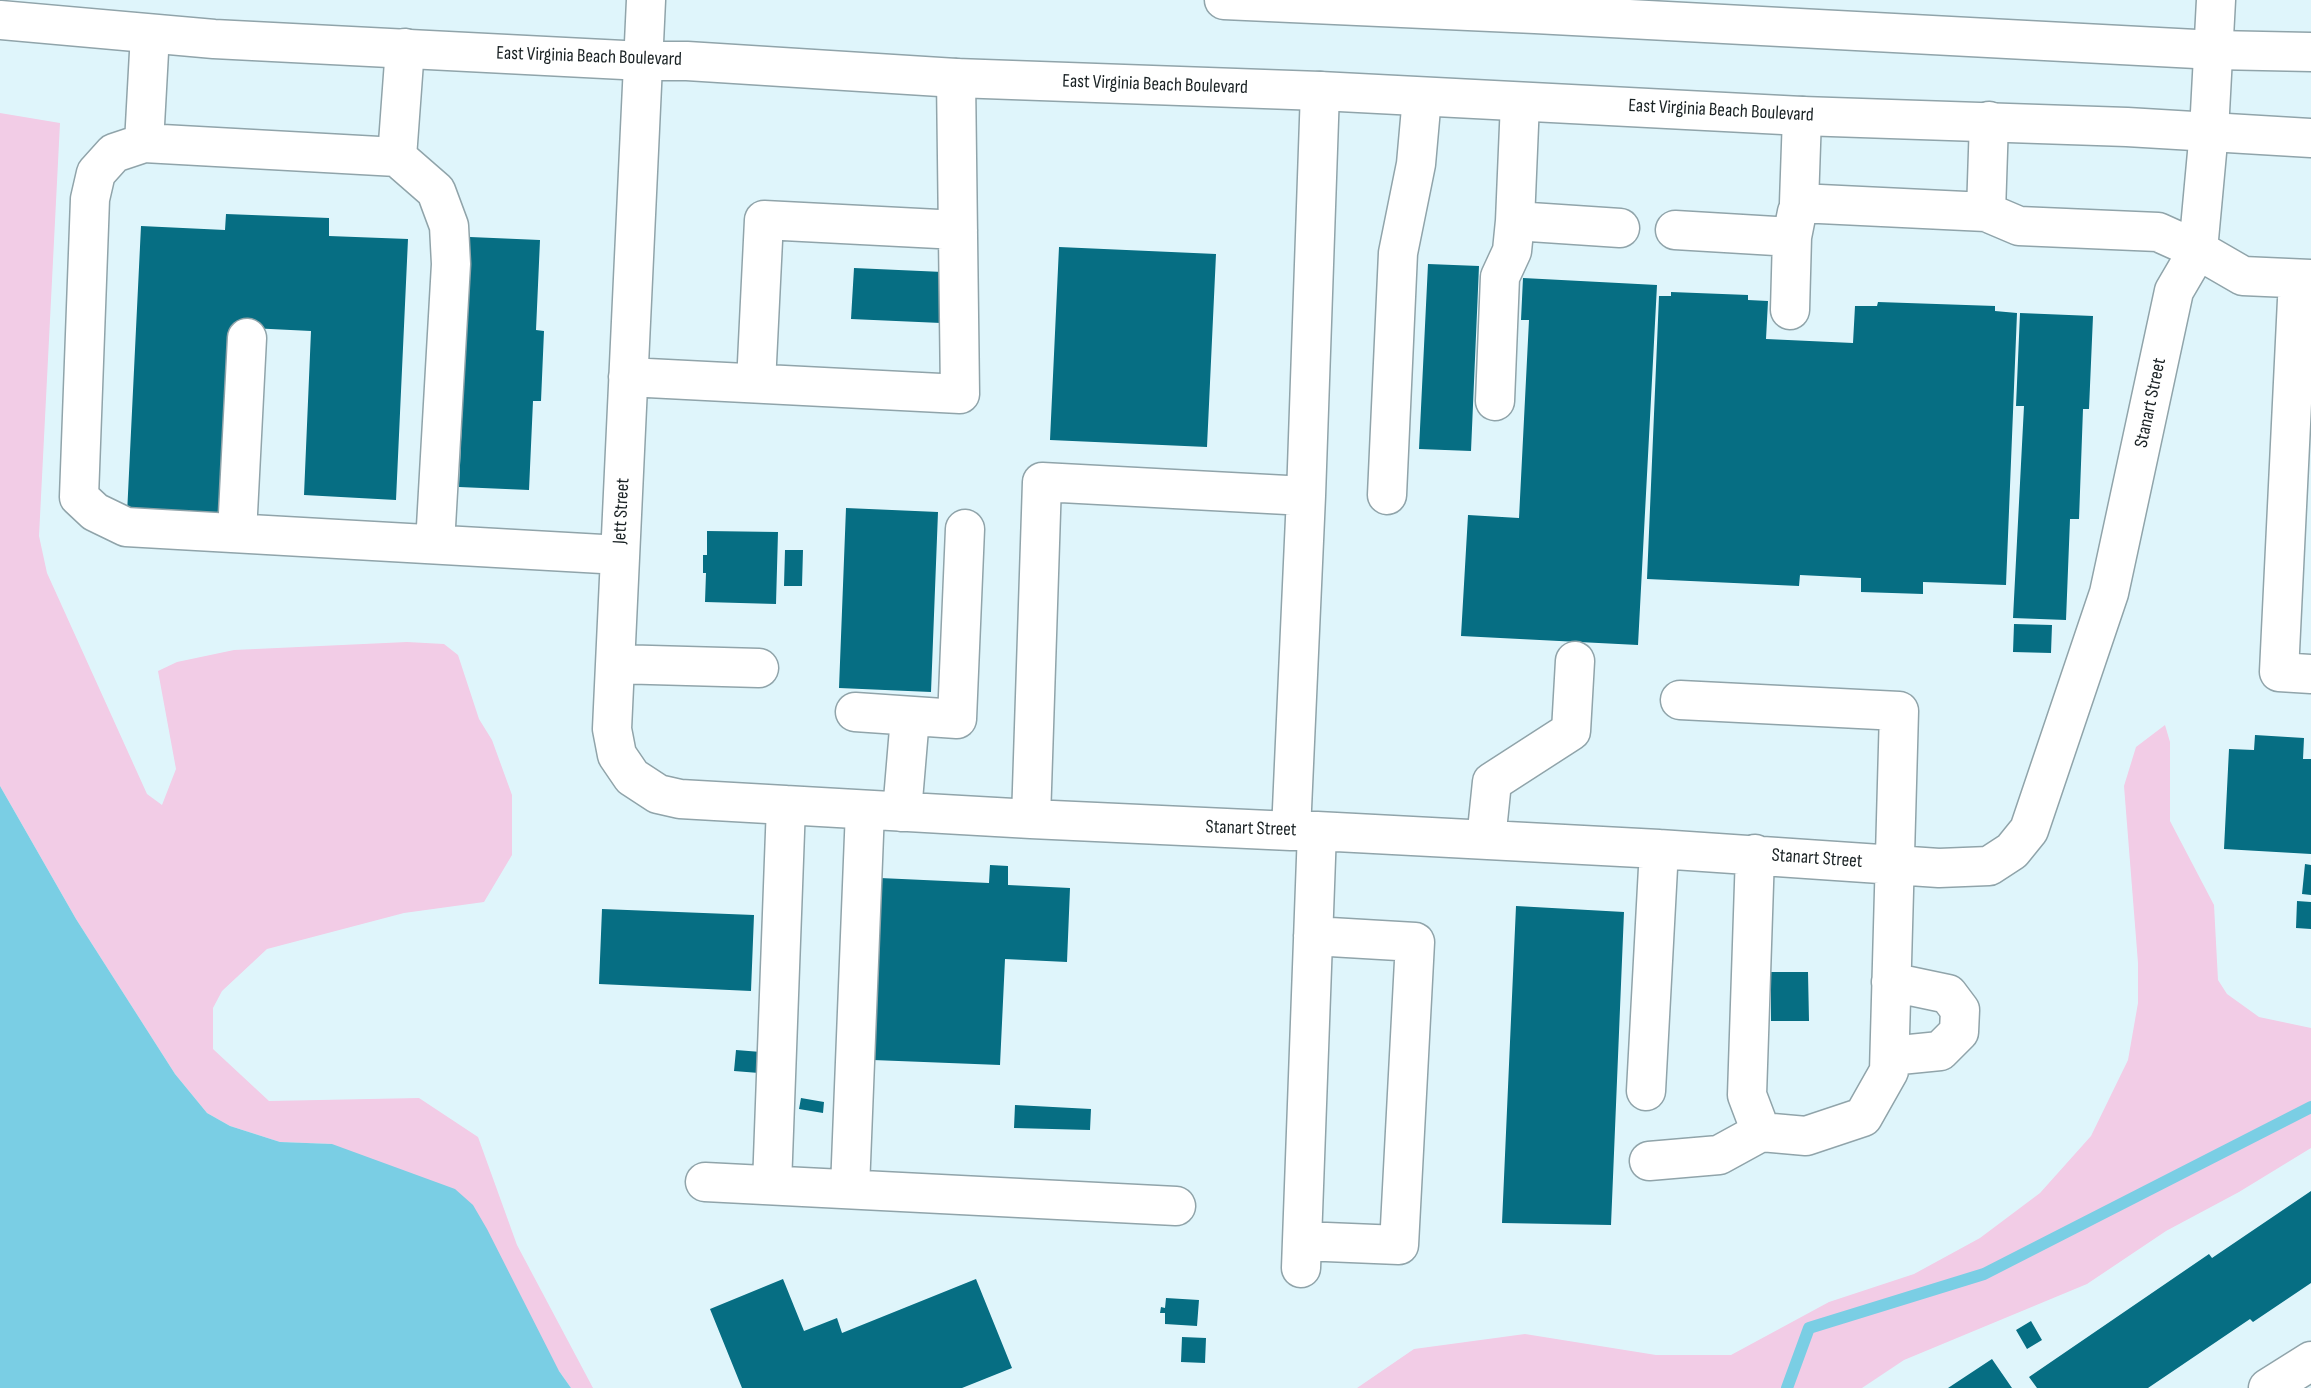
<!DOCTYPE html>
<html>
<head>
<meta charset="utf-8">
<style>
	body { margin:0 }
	canvas { display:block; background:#dff5fb }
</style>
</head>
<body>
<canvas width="2311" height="1388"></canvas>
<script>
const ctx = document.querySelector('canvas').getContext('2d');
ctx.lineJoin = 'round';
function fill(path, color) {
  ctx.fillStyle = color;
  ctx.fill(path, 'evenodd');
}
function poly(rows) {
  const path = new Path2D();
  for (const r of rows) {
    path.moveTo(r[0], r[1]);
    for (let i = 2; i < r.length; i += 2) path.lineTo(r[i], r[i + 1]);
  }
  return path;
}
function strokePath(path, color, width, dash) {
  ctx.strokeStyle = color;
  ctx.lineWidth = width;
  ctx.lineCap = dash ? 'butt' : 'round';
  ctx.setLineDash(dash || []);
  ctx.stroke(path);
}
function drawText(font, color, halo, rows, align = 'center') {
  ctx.font = font + ' "Sofia Sans Condensed",sans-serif';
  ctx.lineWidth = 7;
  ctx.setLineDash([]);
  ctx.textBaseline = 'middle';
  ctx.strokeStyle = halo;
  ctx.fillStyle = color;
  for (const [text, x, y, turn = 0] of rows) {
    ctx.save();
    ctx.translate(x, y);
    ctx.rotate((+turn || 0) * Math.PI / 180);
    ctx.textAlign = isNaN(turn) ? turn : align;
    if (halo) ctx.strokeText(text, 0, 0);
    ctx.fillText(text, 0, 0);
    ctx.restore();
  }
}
fill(poly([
	[0,113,60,123,39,536,47,573,147,794,162,805,176,769,158,671,177,662,234,650,407,642,444,644,458,655,479,719,492,740,512,795,512,855,484,902,404,913,267,949,222,991,213,1008,213,1049,269,1101,419,1098,478,1137,517,1245,593,1388,571,1388,559,1371,332,1144,280,1142,230,1126,207,1113,175,1074,76,919,0,786],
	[2165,725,2170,742,2170,821,2214,905,2218,980,2227,994,2259,1017,2311,1028,2311,1148,2239,1192,2166,1231,2087,1284,1904,1360,1862,1388,1357,1388,1414,1349,1525,1334,1656,1355,1731,1355,1829,1302,1914,1274,1980,1238,2040,1193,2091,1136,2128,1060,2138,1003,2138,963,2124,786,2136,747]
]), '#f2cce6');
fill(poly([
	[0,786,76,919,175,1074,207,1113,230,1126,280,1142,332,1144,455,1189,473,1205,487,1229,559,1371,571,1388,0,1388]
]), '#7acee4');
strokePath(poly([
	[1787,1388,1809,1328,1984,1274,2311,1107]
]), '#7acee4', 12);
fill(poly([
	[226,214,329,218,329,236,408,239,396,500,304,495,311,331,230,327,222,519,127,514,141,226,225,230],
	[470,237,540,240,536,330,544,331,541,401,533,401,529,490,459,487],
	[1059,247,1216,254,1207,447,1050,440],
	[1428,264,1479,266,1471,451,1419,449],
	[854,268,943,272,941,323,851,319],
	[1523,278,1657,285,1638,645,1461,636,1468,515,1519,518,1529,320,1521,320],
	[1671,292,1748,295,1748,300,1768,301,1766,339,1853,343,1855,306,1877,306,1878,302,1995,306,1995,311,2017,313,2006,585,1923,582,1923,594,1861,592,1861,578,1800,575,1799,586,1647,579,1659,296,1671,296],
	[2020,313,2093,316,2089,409,2083,409,2079,519,2070,519,2066,620,2013,618,2024,406,2016,406],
	[846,508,938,512,931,692,839,688],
	[707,531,778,532,776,604,705,602,706,573,703,573,703,555,707,555],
	[785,550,803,550,802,586,784,586],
	[2014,624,2052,625,2051,653,2013,652],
	[2255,735,2304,738,2303,759,2311,759,2311,854,2224,849,2229,749,2254,750],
	[2305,864,2311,865,2311,895,2302,894],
	[990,865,1008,866,1008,885,1070,888,1067,962,1005,959,1000,1065,873,1060,880,878,989,883],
	[2297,901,2311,902,2311,929,2296,928],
	[1516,906,1624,912,1611,1225,1502,1223],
	[602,909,754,915,751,991,599,984],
	[1771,972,1808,972,1809,1021,1771,1021],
	[736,1050,761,1052,759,1073,734,1071],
	[801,1098,824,1102,823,1113,799,1109],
	[1015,1105,1091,1109,1090,1130,1014,1128],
	[2311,1191,2311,1283,2253,1322,2250,1319,2148,1388,2037,1388,2029,1377,2209,1254,2212,1258],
	[783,1279,804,1331,837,1318,842,1333,976,1279,1012,1368,962,1388,742,1388,710,1309],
	[1166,1298,1199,1300,1197,1326,1165,1324,1165,1313,1160,1313,1161,1307,1165,1308],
	[2031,1321,2042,1340,2027,1349,2016,1330],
	[1182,1337,1206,1338,1205,1363,1181,1362],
	[1992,1359,2012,1388,1948,1388]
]), '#066e83');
const minor = poly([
	[646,0,612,729,617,755,632,777,658,794,680,799,1031,819,1291,831,1317,831,1659,849,1939,868,1989,866,2012,851,2029,830,2109,593,2174,291,2198,250,2209,131,2216,0],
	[150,34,144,143,397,157,405,48],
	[1520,102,1515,221,1620,228],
	[1802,116,1799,203,1986,212,2019,226,2158,232,2198,250,2243,276,2311,279],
	[144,143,114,153,96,173,90,199,79,497,95,512,126,527,620,555],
	[397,157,436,191,449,226,451,264,435,544],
	[1986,212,1989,121],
	[1675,230,1792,237],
	[2298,279,2279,672,2311,674],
	[1790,310,1792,237,1797,212],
	[628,377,960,394,956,78],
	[756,383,764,220,958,230],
	[1495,401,1500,277,1512,251,1515,221],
	[1387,495,1398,253,1416,164,1422,97],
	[237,533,247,338],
	[615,664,759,668],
	[1680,700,1899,711,1889,1071,1863,1117,1806,1136,1761,1132,1747,1095,1755,854],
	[855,712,957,719,965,529],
	[902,812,910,717],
	[1031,819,1042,482,1306,496],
	[1291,831,1306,496,1320,91],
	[1486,840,1492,782,1571,731,1575,661],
	[1890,1056,1940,1051,1959,1032,1960,1010,1948,994,1891,982],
	[1646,1091,1659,849],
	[1649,1161,1719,1155,1761,1132],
	[705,1182,1176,1206],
	[772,1185,786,805],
	[850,1188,865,810],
	[1302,1241,1399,1245,1415,942,1313,936],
	[1301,1268,1317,831],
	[2268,1388,2311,1361]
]);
const major = poly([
	[1224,0,1535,14,2215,50,2311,52],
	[0,20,214,39,643,61,687,61,956,78,1320,91,1802,116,2127,127,2311,138]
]);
strokePath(minor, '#90a4aa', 41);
strokePath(major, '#90a4aa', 41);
strokePath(minor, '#fff', 38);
strokePath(major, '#fff', 38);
drawText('19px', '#1a2224', '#fff', [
	["East Virginia Beach Boulevard",589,57,2],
	["East Virginia Beach Boulevard",1155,85,2],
	["East Virginia Beach Boulevard",1721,111,3],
	["Stanart Street",2151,403,-78],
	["Jett Street",622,511,-87],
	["Stanart Street",1251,829,2],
	["Stanart Street",1817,859,4]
]);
</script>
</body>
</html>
